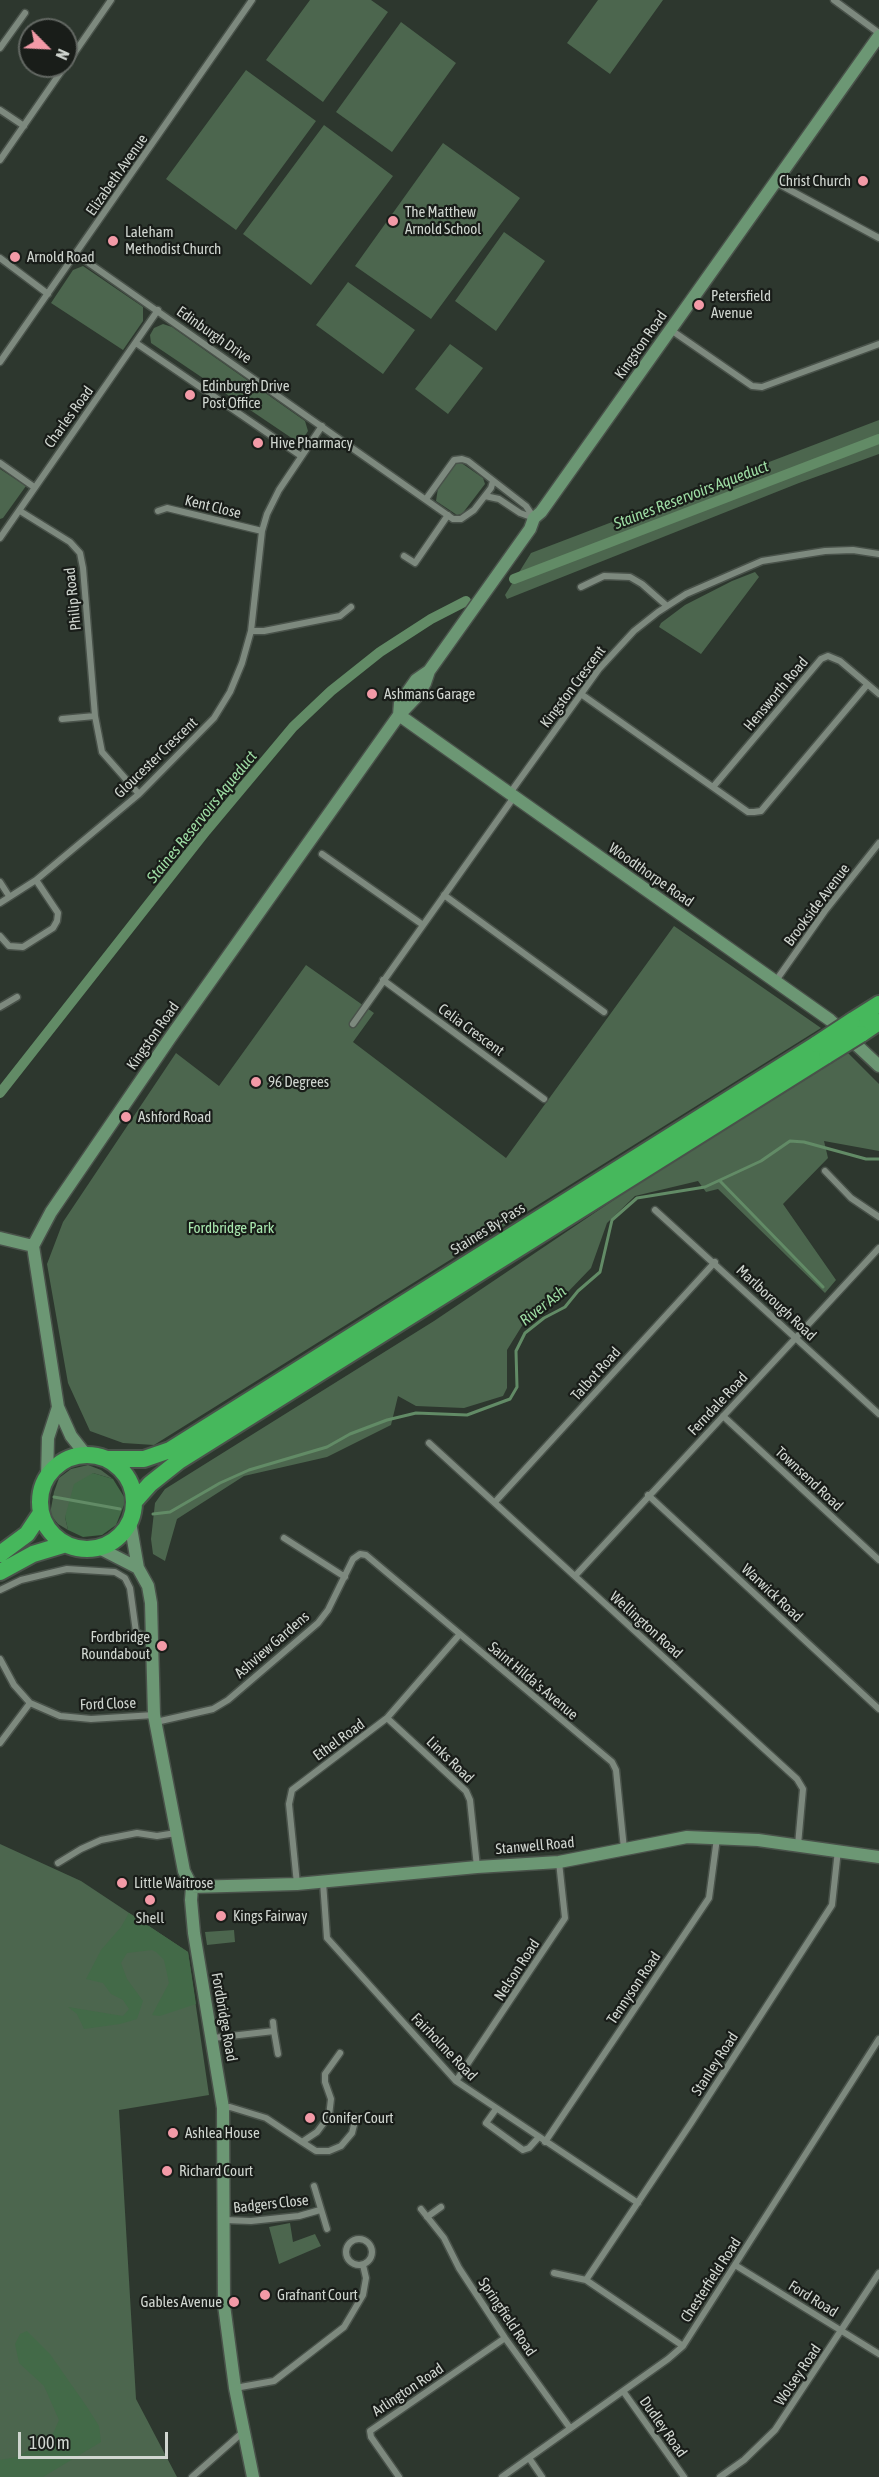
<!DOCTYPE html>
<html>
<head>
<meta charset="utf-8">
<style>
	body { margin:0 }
	#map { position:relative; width:879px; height:2477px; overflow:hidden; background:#2d372e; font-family:"Asap Condensed",sans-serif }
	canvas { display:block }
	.north { position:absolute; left:18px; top:18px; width:60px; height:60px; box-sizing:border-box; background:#191d19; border:2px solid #626762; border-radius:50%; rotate:114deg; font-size:16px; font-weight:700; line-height:24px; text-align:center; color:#d0d6d0 }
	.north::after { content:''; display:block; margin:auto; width:21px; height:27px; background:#f39aa7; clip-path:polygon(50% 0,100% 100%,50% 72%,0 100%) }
	.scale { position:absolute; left:18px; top:2432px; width:150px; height:27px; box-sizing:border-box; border:3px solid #d0d6d0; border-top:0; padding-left:8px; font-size:18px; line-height:21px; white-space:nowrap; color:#d0d6d0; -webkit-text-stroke:4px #191d19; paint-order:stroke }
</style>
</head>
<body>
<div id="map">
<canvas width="879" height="2477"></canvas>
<div class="north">N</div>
<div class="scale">100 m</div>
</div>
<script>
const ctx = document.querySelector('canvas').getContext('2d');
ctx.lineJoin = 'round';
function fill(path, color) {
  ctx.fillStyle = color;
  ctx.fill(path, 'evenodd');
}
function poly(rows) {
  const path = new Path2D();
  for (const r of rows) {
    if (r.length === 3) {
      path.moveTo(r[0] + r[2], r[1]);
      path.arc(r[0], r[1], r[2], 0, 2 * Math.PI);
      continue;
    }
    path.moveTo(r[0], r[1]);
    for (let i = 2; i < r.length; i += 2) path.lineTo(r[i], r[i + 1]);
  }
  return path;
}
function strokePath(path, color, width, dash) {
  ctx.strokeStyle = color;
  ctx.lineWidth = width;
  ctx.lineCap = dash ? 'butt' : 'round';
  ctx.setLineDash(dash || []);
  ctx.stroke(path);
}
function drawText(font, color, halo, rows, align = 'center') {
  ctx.font = font + ' "Asap Condensed",sans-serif';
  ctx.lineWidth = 4.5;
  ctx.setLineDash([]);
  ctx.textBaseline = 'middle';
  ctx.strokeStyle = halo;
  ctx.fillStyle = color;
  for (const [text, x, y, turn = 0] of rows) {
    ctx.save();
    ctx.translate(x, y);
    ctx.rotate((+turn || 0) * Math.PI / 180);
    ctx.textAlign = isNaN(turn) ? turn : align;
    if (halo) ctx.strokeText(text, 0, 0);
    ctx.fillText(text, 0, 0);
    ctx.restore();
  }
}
fill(poly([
	[310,0,371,0,388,12,323,102,266,60],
	[598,0,663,0,610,74,567,43],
	[401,22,456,63,392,152,336,112],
	[246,70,316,121,236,230,166,179],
	[324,125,393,176,311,285,243,234],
	[443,143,520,198,431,319,355,266],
	[504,232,545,261,496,331,455,301],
	[83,266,143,307,143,321,123,350,51,303,73,270],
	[348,282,415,330,383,374,316,325],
	[163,324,172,327,305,421,308,431,301,442,296,441,151,343,150,335,154,328],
	[450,344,483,368,448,414,415,389],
	[879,420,879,454,799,483,507,599,505,595,531,553],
	[460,462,483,478,485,484,462,514,457,515,436,501,438,488,454,465],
	[0,469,26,486,3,518,0,519],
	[755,572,759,577,701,654,659,627,661,623,685,605,732,581],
	[674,926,821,1028,154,1445,123,1443,90,1431,68,1383,47,1264,63,1222,176,1053,219,1086,306,965,374,1013,353,1042,506,1158],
	[848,1053,879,1084,879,1151,824,1141,828,1158,783,1204,836,1280,825,1293,718,1189,706,1192,698,1181,635,1196,607,1223,591,1268,565,1295,525,1321,507,1350,507,1388,503,1396,464,1408,416,1406,398,1396,391,1425,327,1457,244,1476,177,1519,165,1561,153,1554,151,1539,155,1503,165,1489,434,1321,630,1189],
	[88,1465,101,1470,113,1479,93,1473,65,1517,68,1530,58,1524,50,1514,54,1492,59,1478,71,1469],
	[0,1844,81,1881,188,1952,209,2095,119,2110,136,2399,177,2477,0,2477],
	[234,1930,235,1942,207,1945,205,1932],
	[290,2223,293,2242,315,2234,321,2246,279,2264,269,2227]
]), '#4c664e');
fill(poly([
	[93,1473,113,1479,126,1500,116,1525,102,1535,83,1537,68,1530,65,1517,74,1484],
	[129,1913,188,1952,196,2004,160,2016,152,2015,169,1983,164,1960,156,1952,152,1950,127,1953,121,1963,127,1979,143,2001,137,2019,120,2024,84,2029,77,2014,68,2007,123,2016,129,2009,123,2000,111,1994,103,1983,86,1979,101,1950,121,1927],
	[27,2331,50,2354,87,2407,99,2426,101,2442,43,2477,0,2477,0,2460,17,2457,52,2436,59,2420,44,2386,19,2363,15,2344,20,2334]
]), '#436a48');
strokePath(poly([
	[720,1181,823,1287],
	[54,1497,120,1509],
	[153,1514,170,1512,220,1483,249,1470,327,1447,350,1434,387,1420,416,1413,467,1415,510,1399,517,1387,516,1351,525,1333,544,1318,565,1307,578,1291,600,1272,612,1220,637,1198,705,1187,761,1161,790,1141,804,1142,866,1159,879,1159]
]), '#628b66', 3);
strokePath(poly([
	[514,579,879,439],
	[0,1093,206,831,293,727,331,691,380,652,431,619,466,601]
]), '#628b66', 10);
const street = poly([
	[834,0,879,33],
	[0,48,25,13],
	[66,65,111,0],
	[0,110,24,126],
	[0,160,65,66],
	[775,182,879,238],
	[76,254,453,519,461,519,474,510,491,488,493,481],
	[0,258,48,294],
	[671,330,752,386,762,387,879,344],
	[136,343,301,456],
	[0,362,252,0],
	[0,463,34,487],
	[485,496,499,499,520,513,534,518],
	[426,499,454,460,462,459,468,461,526,506,534,518],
	[20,511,70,542,80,553,83,568,95,716,102,752,139,794],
	[158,511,167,508,262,531],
	[0,538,158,310],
	[404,556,415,563,448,515],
	[581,587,604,576,630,577,642,584,667,606],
	[251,631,264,631,340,616,351,607],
	[581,694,748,812,754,812,761,811,766,805,867,685],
	[62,719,95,716],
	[713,787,821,659,828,656,840,661,879,694],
	[510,793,599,669,634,631,658,612,686,594,762,561,825,551,853,550,879,554],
	[322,854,423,925],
	[0,882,9,896],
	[444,895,604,1012],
	[0,903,36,880,139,794,214,718,230,692,242,663,251,631,262,531,267,514,279,490,322,426],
	[0,936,9,946,23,947,53,928,57,921,58,913,36,880],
	[383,980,544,1099],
	[775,982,825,911,879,843],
	[0,1007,17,997],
	[353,1024,514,797],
	[825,1171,851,1198,879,1217],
	[655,1210,879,1414],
	[723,1416,879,1560],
	[429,1443,797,1779,803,1789,798,1845],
	[648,1495,879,1709],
	[495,1502,715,1262],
	[284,1538,345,1577],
	[575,1576,879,1248],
	[0,1590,21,1580,67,1569,115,1572,125,1578,130,1588,136,1632,142,1635,152,1635],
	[0,1659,14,1685,30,1703,60,1716,91,1719,154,1715],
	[387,1718,466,1791,470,1800,477,1867],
	[156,1722,213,1709,228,1700,318,1623,328,1610,353,1559,360,1554,366,1555,612,1762,616,1770,624,1849],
	[0,1743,30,1703],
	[58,1863,81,1849,101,1840,137,1833,157,1836,176,1833],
	[323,1882,327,1938,456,2081,638,2203],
	[297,1884,289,1804,292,1790,387,1718,460,1634],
	[273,2022,274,2031],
	[213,2038,274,2031,278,2054],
	[456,2081,565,1918,559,1862],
	[223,2108,230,2107,266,2118,302,2142,317,2132,329,2116,331,2099,325,2082,325,2074,340,2053],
	[496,2109,486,2123,523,2150,529,2148,538,2138],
	[302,2142,316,2151,329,2151,341,2146,352,2133,356,2117],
	[545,2142,709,1898,717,1838],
	[314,2186,327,2229],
	[421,2209,444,2238,459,2268,505,2338,570,2428],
	[427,2217,441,2207],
	[224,2220,251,2221,299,2216,320,2210],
	[359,2252,13],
	[735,2265,879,2354],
	[554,2273,586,2280],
	[683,2346,586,2280,691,2123,832,1905,838,1850],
	[235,2388,274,2381,344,2327,363,2295,366,2278,363,2265],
	[623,2391,684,2477],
	[529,2458,542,2477],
	[192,2477,243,2432],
	[399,2477,371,2437,370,2431,505,2338],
	[502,2477,668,2359,683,2346,879,2039],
	[720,2477,744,2460,775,2430,879,2273]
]);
const secondary = poly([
	[399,715,830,1020,879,1066],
	[399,715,400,703,416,680,429,671],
	[0,1238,33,1246],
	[86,1455,71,1436,58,1407,33,1246,51,1212,170,1038,399,715,417,696,425,683,429,671,530,529,534,518,541,512,879,36],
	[47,1478,48,1438,58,1407],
	[130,1522,138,1568,148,1586,151,1603,154,1715,184,1871,192,1887,191,1900,194,1933,223,2108,224,2305,235,2388,253,2477],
	[99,1548,138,1568],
	[192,1887,297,1884,477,1867,559,1862,687,1837,758,1840,879,1857]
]);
const highway = poly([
	[852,1021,879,1004],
	[861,1034,879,1022],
	[87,1502,47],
	[108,1459,144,1459,170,1450,817,1044],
	[134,1502,150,1484,179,1461,827,1055],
	[0,1554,27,1534,41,1513],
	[0,1572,33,1554,66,1544]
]);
strokePath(street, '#49524a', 9);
strokePath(secondary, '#49524a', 15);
strokePath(highway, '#49524a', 20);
strokePath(street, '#7d897e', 6);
strokePath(secondary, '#6c9774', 12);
strokePath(highway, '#46b85c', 16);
const highwayBridge = poly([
	[817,1044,852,1021],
	[827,1055,861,1034]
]);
strokePath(highwayBridge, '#49524a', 20, []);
strokePath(highwayBridge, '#46b85c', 16);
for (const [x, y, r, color] of [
	[863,181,6,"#f39aa7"],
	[393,221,6,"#f39aa7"],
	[113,241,6,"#f39aa7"],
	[15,257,6,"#f39aa7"],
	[699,305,6,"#f39aa7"],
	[190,395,6,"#f39aa7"],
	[258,443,6,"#f39aa7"],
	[372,694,6,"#f39aa7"],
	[256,1082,6,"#f39aa7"],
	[126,1117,6,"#f39aa7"],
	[162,1646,6,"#f39aa7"],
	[122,1883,6,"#f39aa7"],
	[150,1900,6,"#f39aa7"],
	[221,1916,6,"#f39aa7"],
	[310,2118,6,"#f39aa7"],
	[173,2133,6,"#f39aa7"],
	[167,2171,6,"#f39aa7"],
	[265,2295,6,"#f39aa7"],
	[234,2302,6,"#f39aa7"]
]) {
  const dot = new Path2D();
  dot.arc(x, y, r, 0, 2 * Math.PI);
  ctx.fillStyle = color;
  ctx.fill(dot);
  strokePath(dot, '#191d19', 2);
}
drawText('15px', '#d0d6d0', '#191d19', [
	["Elizabeth Avenue",117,175,-55],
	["Edinburgh Drive",214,335,35],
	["Kingston Road",641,345,-55],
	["Charles Road",69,417,-54],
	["Kent Close",213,507,14],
	["Philip Road",73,599,-96],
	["Kingston Crescent",573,687,-53],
	["Hensworth Road",776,694,-50],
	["Gloucester Crescent",156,758,-44],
	["Woodthorpe Road",651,875,35],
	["Brookside Avenue",817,905,-53],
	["Celia Crescent",471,1030,36],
	["Kingston Road",153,1036,-55],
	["Staines By-Pass",488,1229,-32],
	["Marlborough Road",776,1303,43],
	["Talbot Road",596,1374,-48],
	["Ferndale Road",718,1404,-47],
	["Townsend Road",809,1479,43],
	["Warwick Road",772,1593,43],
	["Wellington Road",646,1625,42],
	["Ashview Gardens",272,1645,-41],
	["Saint Hilda's Avenue",533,1681,40],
	["Ford Close",108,1704,-2],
	["Ethel Road",339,1740,-36],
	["Links Road",450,1760,44],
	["Stanwell Road",535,1846,-5],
	["Nelson Road",517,1970,-57],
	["Tennyson Road",634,1988,-56],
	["Fordbridge Road",224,2017,80],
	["Fairholme Road",444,2047,46],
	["Stanley Road",715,2064,-57],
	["Badgers Close",271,2204,-6],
	["Chesterfield Road",711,2280,-57],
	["Ford Road",813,2299,32],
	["Springfield Road",507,2317,56],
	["Wolsey Road",798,2375,-56],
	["Arlington Road",408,2390,-34],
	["Dudley Road",663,2427,55]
]);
drawText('15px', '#d0d6d0', '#191d19', [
	["Christ Church",851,181,"right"],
	["The Matthew",405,212],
	["Arnold School",405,229],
	["Laleham",125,232],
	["Methodist Church",125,249],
	["Arnold Road",27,257],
	["Petersfield",711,296],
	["Avenue",711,313],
	["Edinburgh Drive",202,386],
	["Post Office",202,403],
	["Hive Pharmacy",270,443],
	["Ashmans Garage",384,694],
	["96 Degrees",268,1082],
	["Ashford Road",138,1117],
	["Fordbridge",150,1637,"right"],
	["Roundabout",150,1654,"right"],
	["Little Waitrose",134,1883],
	["Kings Fairway",233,1916],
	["Shell",150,1918,"center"],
	["Conifer Court",322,2118],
	["Ashlea House",185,2133],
	["Richard Court",179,2171],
	["Grafnant Court",277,2295],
	["Gables Avenue",222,2302,"right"]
], 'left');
drawText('15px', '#a9e8af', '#191d19', [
	["Fordbridge Park",231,1228]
]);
drawText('italic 16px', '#9ddca3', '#191d19', [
	["Staines Reservoirs Aqueduct",691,495,-21],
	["Staines Reservoirs Aqueduct",202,817,-51],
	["River Ash",543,1306,-38]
]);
</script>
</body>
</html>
